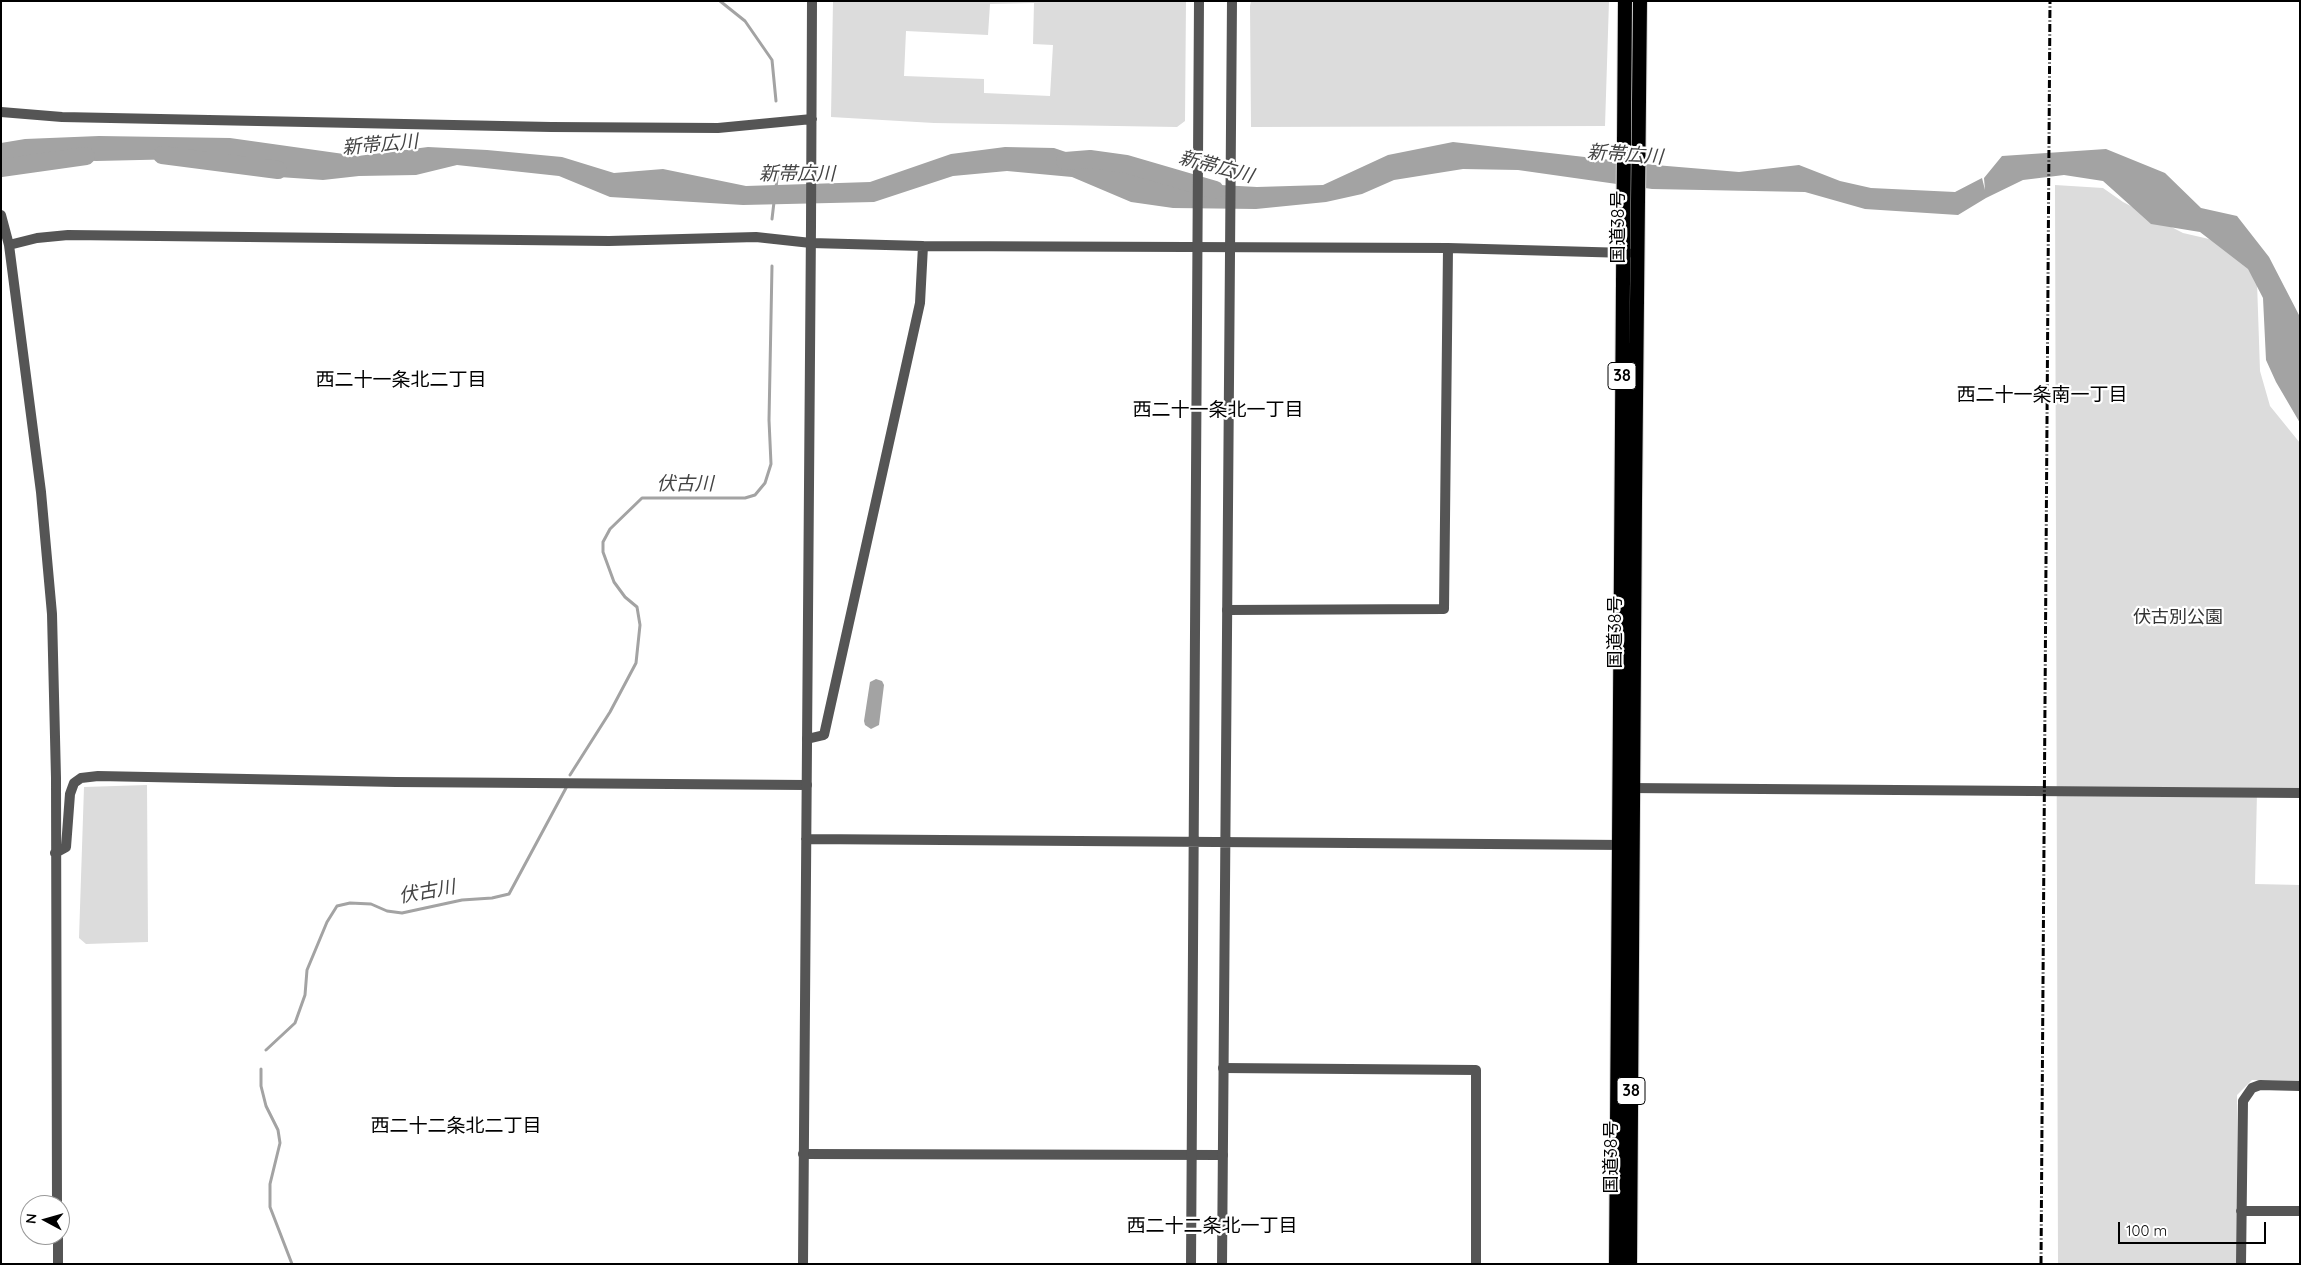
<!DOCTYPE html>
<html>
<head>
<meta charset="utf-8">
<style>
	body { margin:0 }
	#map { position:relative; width:2301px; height:1265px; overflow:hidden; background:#fff; font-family:Quicksand,sans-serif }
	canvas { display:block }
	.frame { position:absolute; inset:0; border:2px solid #000; pointer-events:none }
	.north { position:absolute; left:20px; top:1195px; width:50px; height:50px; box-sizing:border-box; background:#fff; border:1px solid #999; border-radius:50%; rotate:276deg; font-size:14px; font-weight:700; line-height:20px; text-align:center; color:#000 }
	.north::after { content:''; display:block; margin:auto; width:18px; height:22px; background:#000; clip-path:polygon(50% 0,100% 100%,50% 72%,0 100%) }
	.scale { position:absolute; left:2118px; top:1222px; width:148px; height:22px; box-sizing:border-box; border:2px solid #000; border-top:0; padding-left:6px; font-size:15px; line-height:18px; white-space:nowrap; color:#000; -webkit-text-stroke:4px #fff; paint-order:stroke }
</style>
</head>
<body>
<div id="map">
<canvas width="2301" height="1265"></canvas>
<div class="frame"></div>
<div class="north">N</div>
<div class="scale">100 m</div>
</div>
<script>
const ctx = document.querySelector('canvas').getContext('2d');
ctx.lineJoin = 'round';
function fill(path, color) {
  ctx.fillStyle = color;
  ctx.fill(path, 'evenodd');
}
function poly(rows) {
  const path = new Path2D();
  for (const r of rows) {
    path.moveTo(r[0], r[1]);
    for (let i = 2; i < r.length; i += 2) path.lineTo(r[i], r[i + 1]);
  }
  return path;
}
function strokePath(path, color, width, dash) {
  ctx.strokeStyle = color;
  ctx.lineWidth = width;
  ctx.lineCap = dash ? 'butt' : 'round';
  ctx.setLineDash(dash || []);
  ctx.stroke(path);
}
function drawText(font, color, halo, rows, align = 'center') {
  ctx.font = font + ' Quicksand,"Noto Sans JP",sans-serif';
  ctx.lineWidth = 4.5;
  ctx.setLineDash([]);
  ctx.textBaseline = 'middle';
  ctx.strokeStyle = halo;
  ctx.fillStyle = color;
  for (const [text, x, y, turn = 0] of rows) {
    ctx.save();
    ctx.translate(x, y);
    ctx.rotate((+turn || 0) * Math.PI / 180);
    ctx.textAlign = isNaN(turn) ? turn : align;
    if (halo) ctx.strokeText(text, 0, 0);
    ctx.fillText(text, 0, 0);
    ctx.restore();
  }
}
fill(poly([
	[833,1,1186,1,1185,121,1177,127,934,123,831,117],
	[1034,3,1033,44,1053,45,1050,96,984,93,984,79,904,76,906,31,988,35,990,4],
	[1251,1,1609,1,1605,126,1251,127,1250,6],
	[2055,185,2103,188,2123,202,2183,233,2209,239,2242,253,2257,282,2260,371,2270,406,2300,443,2300,793,2257,792,2255,884,2300,885,2300,1081,2252,1080,2237,1095,2237,1264,2058,1264],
	[147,785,148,942,86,944,79,938,84,787]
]), '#dcdcdc');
fill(poly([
	[99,136,230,138,358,156,428,147,487,150,562,157,614,173,663,169,746,186,870,182,951,154,1005,147,1054,148,1131,174,1166,182,1257,187,1323,185,1388,155,1453,142,1655,165,1739,172,1799,165,1840,181,1871,188,1955,192,1982,178,1985,190,1984,178,2002,156,2106,149,2165,173,2201,208,2237,216,2269,257,2300,317,2300,423,2276,382,2266,360,2263,298,2248,269,2200,232,2151,224,2103,181,2064,175,2023,180,1986,198,1958,215,1865,209,1805,192,1652,189,1518,170,1463,169,1394,180,1362,194,1326,202,1256,209,1173,208,1131,202,1072,177,1007,171,953,176,874,202,743,205,610,197,559,176,457,165,416,175,359,176,323,180,279,177,227,158,96,161,34,158,1,166,1,143,25,139],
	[876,679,882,681,884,685,879,725,871,729,865,725,864,721,870,682]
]), '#a3a3a3');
strokePath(poly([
	[720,1,745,21,772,60,776,101],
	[776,188,778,169],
	[772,219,774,202],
	[570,775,610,712,636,663,640,625,637,607,625,597,614,582,603,552,603,542,610,529,642,498,745,498,755,495,765,483,771,464,769,420,772,266],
	[266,1050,295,1023,305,995,307,970,327,922,337,906,350,903,371,904,387,911,402,913,462,900,492,898,509,894,566,788],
	[261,1069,261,1086,266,1106,278,1130,280,1143,270,1184,270,1207,292,1264]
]), '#a3a3a3', 3);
strokePath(poly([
	[162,155,278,170],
	[1065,161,1090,159,1126,164,1215,190],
	[1,168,86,156]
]), '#a3a3a3', 18);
const trunk = poly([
	[1616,1264,1625,1],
	[1630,1264,1635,501,1640,1]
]);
strokePath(trunk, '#dbdbdb', 16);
strokePath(poly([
	[1,112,62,117,551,127,718,128,812,119],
	[1,215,9,245,41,492,52,614,56,778,57,1205],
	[811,226,812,1],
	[9,245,37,238,68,235,609,241,756,237,811,243,923,246,1448,248,1628,253],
	[1227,610,1444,609,1448,248],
	[807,739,824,735,920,303,923,246],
	[1628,788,2300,793],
	[55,853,66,847,70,794,74,783,81,778,98,776,396,782,807,785],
	[1223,1068,1476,1070,1476,1264],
	[803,1154,1223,1155],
	[2241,1211,2300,1211],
	[58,1235,58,1264],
	[2241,1264,2243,1101,2252,1088,2260,1085,2300,1086]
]), '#555', 10);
strokePath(poly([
	[806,839,1625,845],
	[803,1264,811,226],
	[1191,1264,1199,1],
	[1222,1264,1232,1]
]), '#555', 10);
strokePath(trunk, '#000', 14);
strokePath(poly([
	[2041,1264,2050,1]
]), '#000', 3, [8, 2.5, 1, 2.5]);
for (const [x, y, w] of [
	[1622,376,28],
	[1631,1091,28]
]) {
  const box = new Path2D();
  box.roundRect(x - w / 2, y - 13.5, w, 27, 4);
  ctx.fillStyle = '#fff';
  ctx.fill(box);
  strokePath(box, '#000', 1);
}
drawText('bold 16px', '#000', null, [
	["38",1622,376],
	["38",1631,1091]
]);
drawText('18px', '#000', '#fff', [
	["国道38号",1619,227,-90],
	["国道38号",1616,632,-90],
	["国道38号",1612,1157,-90]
]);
drawText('18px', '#333', '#fff', [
	["伏古別公園",2178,618]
]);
drawText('italic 19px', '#444', '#fff', [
	["新帯広川",380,145,-5],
	["新帯広川",1625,155,4],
	["新帯広川",1216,167,15],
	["新帯広川",797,174],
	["伏古川",685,484],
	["伏古川",427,892,-10]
]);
drawText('19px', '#000', '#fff', [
	["西二十一条北二丁目",401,380],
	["西二十一条南一丁目",2042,395],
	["西二十一条北一丁目",1218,410],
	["西二十二条北二丁目",456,1126],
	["西二十二条北一丁目",1212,1226]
]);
</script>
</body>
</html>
